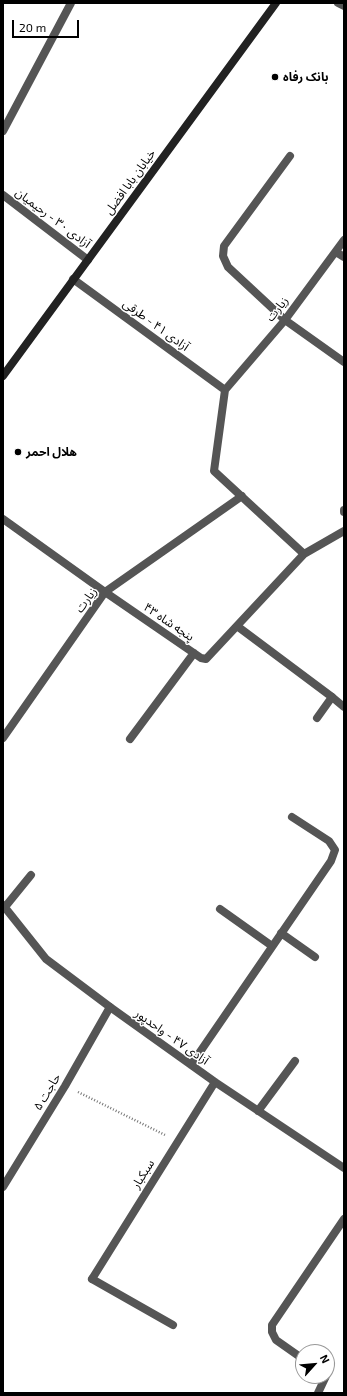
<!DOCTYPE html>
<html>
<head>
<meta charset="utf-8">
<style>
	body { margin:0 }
	#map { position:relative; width:347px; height:1396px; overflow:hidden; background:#fff; font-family:"Exo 2",sans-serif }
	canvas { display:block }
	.frame { position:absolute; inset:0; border:4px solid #000; pointer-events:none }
	.north { position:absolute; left:295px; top:1344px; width:40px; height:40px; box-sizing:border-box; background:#fff; border:1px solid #999; border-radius:50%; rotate:63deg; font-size:11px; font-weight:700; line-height:16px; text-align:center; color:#000 }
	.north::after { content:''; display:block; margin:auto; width:14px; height:18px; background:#000; clip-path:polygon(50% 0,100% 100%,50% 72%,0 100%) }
	.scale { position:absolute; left:12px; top:20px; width:67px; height:18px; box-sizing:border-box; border:2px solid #000; border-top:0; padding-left:5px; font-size:12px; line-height:14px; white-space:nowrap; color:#000; -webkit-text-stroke:3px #fff; paint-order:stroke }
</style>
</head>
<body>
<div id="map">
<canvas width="347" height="1396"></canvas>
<div class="frame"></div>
<div class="north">N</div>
<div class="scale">20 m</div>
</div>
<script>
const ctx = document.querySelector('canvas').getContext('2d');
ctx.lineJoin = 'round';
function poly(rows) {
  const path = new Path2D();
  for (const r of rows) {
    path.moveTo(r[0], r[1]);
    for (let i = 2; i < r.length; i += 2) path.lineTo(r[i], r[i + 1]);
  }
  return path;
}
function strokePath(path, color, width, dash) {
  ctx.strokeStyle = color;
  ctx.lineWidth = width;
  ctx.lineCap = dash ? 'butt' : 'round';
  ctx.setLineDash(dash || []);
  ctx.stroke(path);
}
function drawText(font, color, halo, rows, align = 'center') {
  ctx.font = font + ' "Exo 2","Noto Sans Arabic",sans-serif';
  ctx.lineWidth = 3;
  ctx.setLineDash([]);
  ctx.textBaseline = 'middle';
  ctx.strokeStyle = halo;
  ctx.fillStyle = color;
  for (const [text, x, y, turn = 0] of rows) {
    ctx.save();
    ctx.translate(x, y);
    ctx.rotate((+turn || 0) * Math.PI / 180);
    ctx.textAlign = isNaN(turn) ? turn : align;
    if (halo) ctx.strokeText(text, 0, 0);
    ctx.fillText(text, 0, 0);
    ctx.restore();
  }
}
strokePath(poly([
	[78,1092,165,1135]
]), '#777', 2.5, [1, 2]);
strokePath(poly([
	[344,510,344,512],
	[332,697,344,707],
	[3,1187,65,1086,110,1007],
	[92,1279,173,1325]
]), '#555', 8);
strokePath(poly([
	[338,3,344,6],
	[3,131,71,3],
	[290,156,224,246,223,256,228,267,285,320,344,362],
	[3,195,88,260],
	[336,252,344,257],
	[73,279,225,390],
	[225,390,214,471,304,554],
	[225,390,285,320,344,240],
	[3,519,105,592,201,658,206,659,304,554,344,531],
	[237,626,332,697,317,718],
	[3,738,105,592,242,496],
	[130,739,194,653],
	[3,905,46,959,110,1007,215,1082,344,1168],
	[5,907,31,875],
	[220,909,272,946],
	[281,933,315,957],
	[191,1065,331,861,335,850,329,841,292,817],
	[258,1111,295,1061],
	[92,1279,215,1082],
	[303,1359,276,1340,272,1332,272,1325,344,1219],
	[318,1393,326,1376]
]), '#555', 8);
strokePath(poly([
	[3,376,276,3]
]), '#222', 8);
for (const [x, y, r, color] of [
	[275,77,4,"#000"],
	[18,452,4,"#000"]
]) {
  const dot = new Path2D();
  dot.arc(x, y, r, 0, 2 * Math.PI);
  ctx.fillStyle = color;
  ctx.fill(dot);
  strokePath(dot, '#fff', 1.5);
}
drawText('bold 12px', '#000', '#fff', [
	["بانک رفاه",283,77],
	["هلال احمر",26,452]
], 'left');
drawText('12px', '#000', '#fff', [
	["خیابان بابا افضل",130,182,-54],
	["آزادی ۳۰ - رحیمیان",53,218,37],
	["زیارت",277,309,-52],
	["آزادی ۴۱ - طرقی",156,325,36],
	["زیارت",86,600,-54],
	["پنجه شاه ۴۳",169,622,34],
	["آزادی ۴۷ - واحدپور",172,1037,35],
	["حاجت ۵",47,1092,-59],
	["سبکبار",143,1174,-58]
]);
</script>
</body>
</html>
